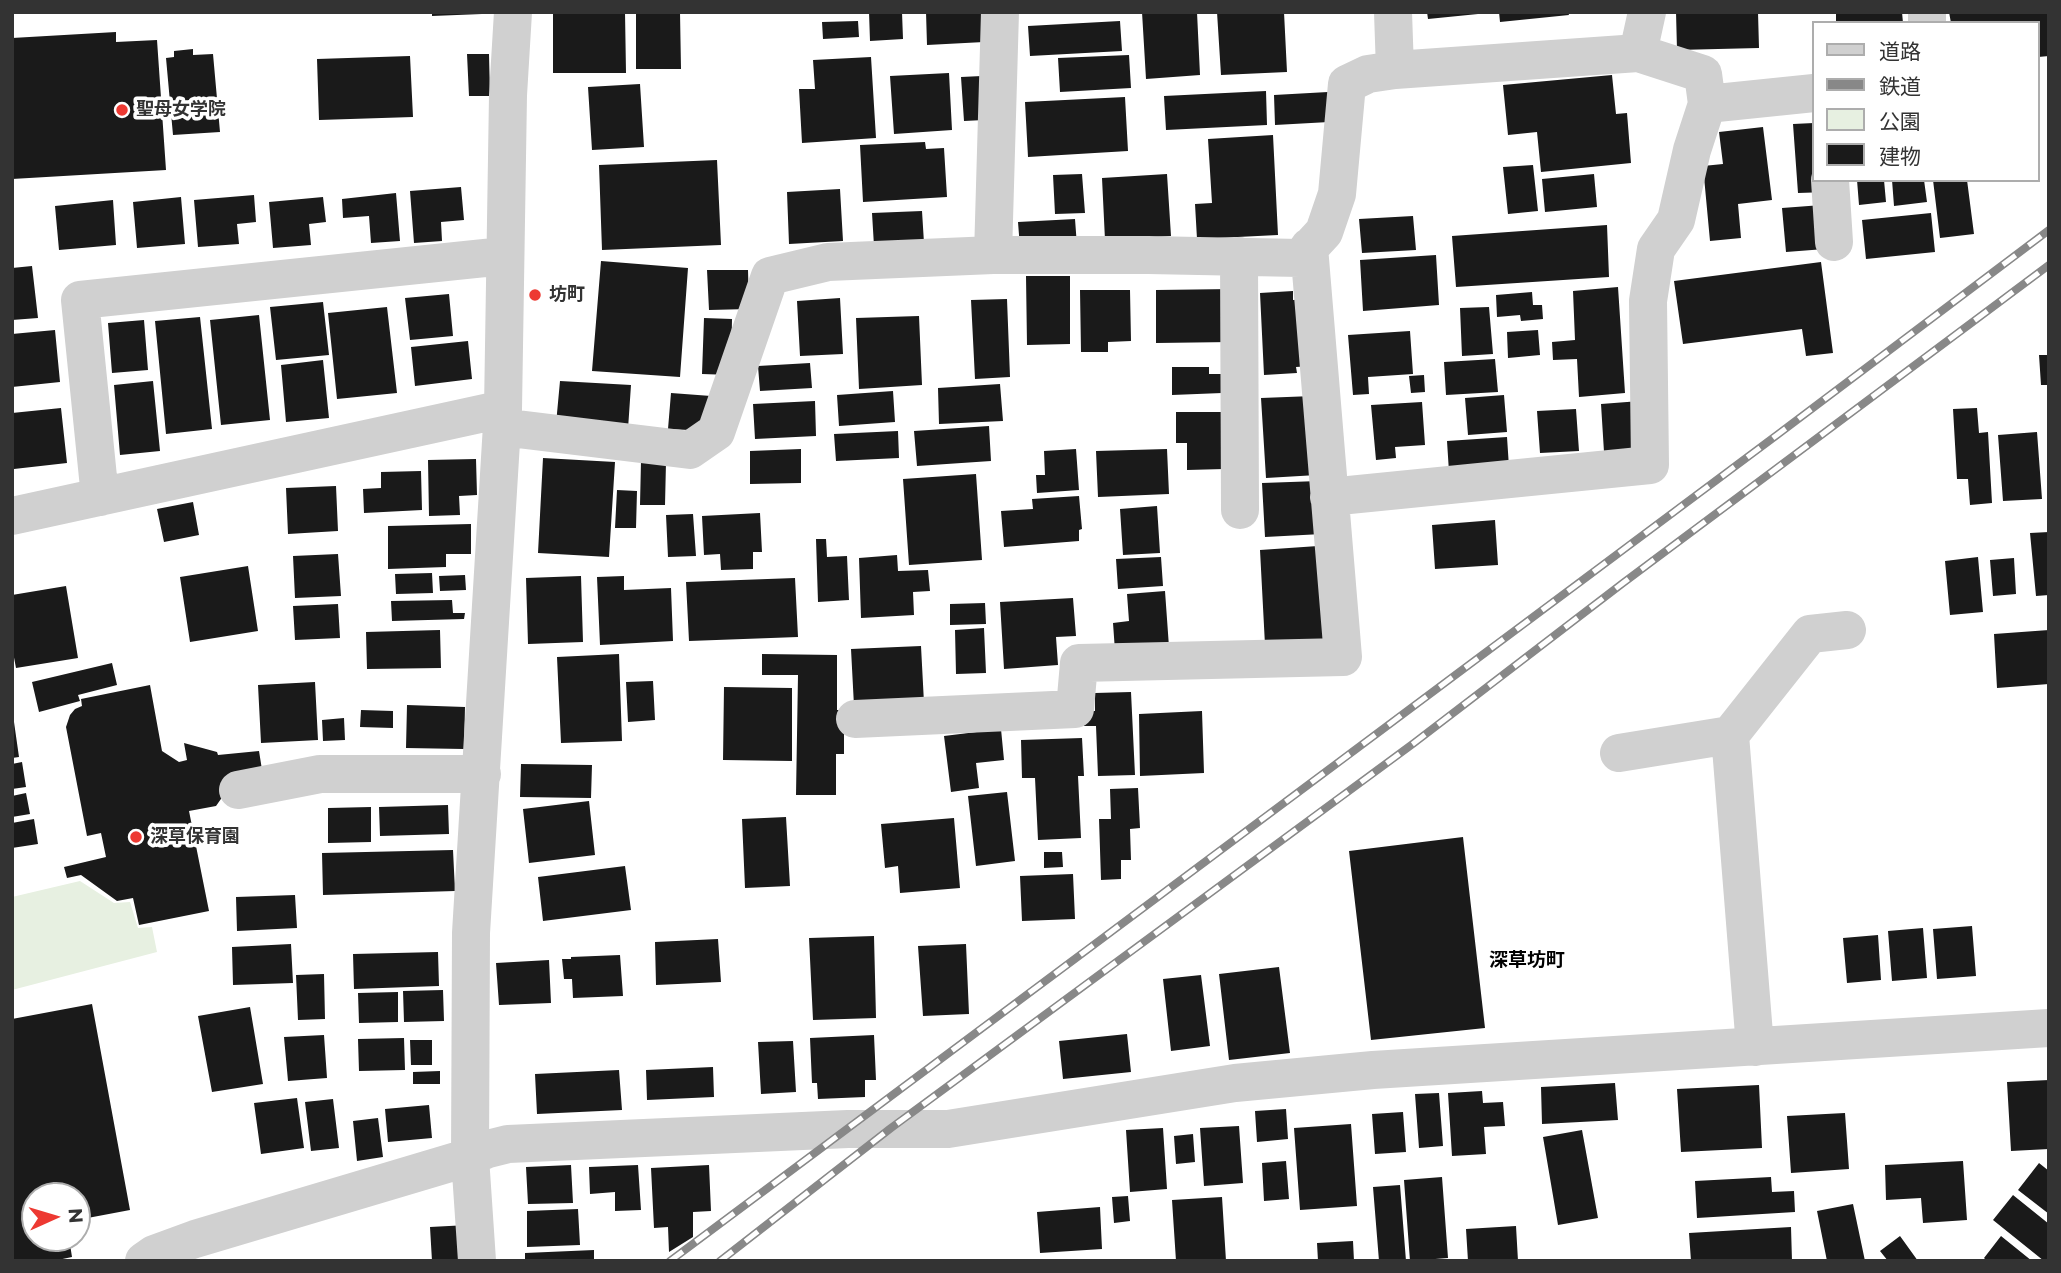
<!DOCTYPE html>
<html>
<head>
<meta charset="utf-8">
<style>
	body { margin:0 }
	#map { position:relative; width:2061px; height:1273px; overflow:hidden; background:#fff; font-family:Montserrat,"Noto Sans JP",sans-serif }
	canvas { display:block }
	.frame { position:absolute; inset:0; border:14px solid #333; pointer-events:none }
	.legend { position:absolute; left:1812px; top:21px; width:228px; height:161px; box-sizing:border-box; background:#fff; border:2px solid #adadad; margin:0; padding:9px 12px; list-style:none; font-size:21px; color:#333 }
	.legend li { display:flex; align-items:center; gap:14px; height:35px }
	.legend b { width:35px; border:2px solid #adadad }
	.north { position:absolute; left:21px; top:1182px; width:70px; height:70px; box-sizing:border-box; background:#fff; border:2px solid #adadad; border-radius:50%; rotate:86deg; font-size:19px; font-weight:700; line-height:28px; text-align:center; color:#333 }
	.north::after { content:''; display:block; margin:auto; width:24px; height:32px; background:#ed3932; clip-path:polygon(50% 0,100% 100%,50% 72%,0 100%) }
</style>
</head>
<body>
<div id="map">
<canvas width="2061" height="1273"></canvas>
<div class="frame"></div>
<ul class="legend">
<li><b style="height:9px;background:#d0d0d0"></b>道路</li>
<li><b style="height:9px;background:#888"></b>鉄道</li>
<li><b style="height:19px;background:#e7f0e1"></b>公園</li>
<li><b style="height:19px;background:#1a1a1a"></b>建物</li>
</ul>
<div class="north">N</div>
</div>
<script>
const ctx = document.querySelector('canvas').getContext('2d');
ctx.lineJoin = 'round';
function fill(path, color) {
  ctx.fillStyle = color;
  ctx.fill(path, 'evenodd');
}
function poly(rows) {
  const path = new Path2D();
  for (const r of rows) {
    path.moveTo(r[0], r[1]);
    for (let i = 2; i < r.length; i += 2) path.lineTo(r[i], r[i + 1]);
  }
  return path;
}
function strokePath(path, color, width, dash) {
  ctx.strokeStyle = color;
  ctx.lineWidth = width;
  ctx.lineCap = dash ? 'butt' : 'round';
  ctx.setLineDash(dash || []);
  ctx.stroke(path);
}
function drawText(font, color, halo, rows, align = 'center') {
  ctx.font = font + ' Montserrat,"Noto Sans JP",sans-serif';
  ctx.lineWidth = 7;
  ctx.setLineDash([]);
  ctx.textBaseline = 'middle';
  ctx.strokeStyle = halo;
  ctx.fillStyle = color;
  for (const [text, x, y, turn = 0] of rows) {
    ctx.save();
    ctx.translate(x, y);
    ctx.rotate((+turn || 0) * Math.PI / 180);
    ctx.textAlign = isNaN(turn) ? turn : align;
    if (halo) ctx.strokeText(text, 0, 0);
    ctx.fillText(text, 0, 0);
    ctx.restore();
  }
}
fill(poly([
	[80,881,114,903,130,902,138,928,152,927,157,952,12,990,12,897]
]), '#e7f0e1');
fill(poly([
	[432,12,482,12,482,14,432,16],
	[553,12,625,12,626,73,553,73],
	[636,12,680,12,681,69,636,69],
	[869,12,902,12,903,39,870,41],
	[926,12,982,12,984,42,927,45],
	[1142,12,1197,12,1200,75,1146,79],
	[1217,12,1284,12,1287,72,1221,75],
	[1427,12,1478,12,1478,14,1428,19],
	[1499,12,1568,12,1569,15,1500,22],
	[1676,12,1758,12,1759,48,1677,50],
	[1836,12,1902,12,1903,23,1836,23],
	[1949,12,2049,12,2049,56,2038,57,2038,23,1951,23],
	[858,21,859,37,823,39,822,22],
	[1120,21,1122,51,1030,56,1028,26],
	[116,32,116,42,157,40,166,170,12,179,12,38],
	[193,49,193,55,213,54,220,132,173,135,166,58,174,57,174,51],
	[467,54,489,54,490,96,469,96],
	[1129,55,1131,88,1060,92,1058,58],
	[410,56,413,117,319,120,317,59],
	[871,57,876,138,802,143,799,89,815,89,813,60],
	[949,73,952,130,894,134,890,76],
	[1612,75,1616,114,1627,113,1631,163,1541,172,1537,132,1508,135,1503,85],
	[982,76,984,120,964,121,961,77],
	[640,84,644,147,592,150,588,87],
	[1266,91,1267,125,1166,130,1164,96],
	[1328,92,1329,122,1275,125,1274,95],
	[1125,97,1128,151,1028,157,1025,102],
	[1814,123,1814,180,1828,192,1798,193,1793,124],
	[1763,127,1772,200,1738,204,1741,238,1710,241,1703,166,1723,164,1719,132],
	[1273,135,1278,235,1197,239,1195,204,1212,203,1208,139],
	[925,142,926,149,944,148,947,197,863,202,860,145],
	[717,160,721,245,602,250,599,165],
	[1533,165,1538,211,1508,214,1503,167],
	[1082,174,1085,213,1055,214,1053,175],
	[1167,174,1171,236,1105,240,1102,178],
	[1594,174,1597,207,1545,212,1542,179],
	[1857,180,1884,180,1886,202,1859,205],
	[1892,180,1924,180,1927,202,1894,206],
	[1933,180,1967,180,1974,234,1940,238],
	[461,187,464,220,441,222,442,241,414,243,410,191],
	[840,189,843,241,789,244,787,192],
	[396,193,400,241,371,243,369,216,343,218,342,199],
	[254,195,256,222,237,224,239,244,198,247,194,200],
	[181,197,185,244,137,248,133,202],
	[323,197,326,222,309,224,311,245,273,248,269,202],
	[113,200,116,245,59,250,55,206],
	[1822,205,1825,249,1786,252,1782,208],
	[922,211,924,243,874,246,872,213],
	[1931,213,1935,252,1866,259,1862,220],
	[1413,216,1416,250,1362,253,1359,219],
	[1075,219,1077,246,1020,248,1018,222],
	[1607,225,1609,277,1456,287,1452,236],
	[1436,255,1439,305,1363,311,1360,260],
	[601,261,688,268,680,377,592,371],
	[1821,262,1833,353,1806,356,1802,329,1683,344,1674,281],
	[32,266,38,318,12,320,12,268],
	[707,270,748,270,749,309,709,310],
	[1026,276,1070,276,1070,344,1027,345],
	[1618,287,1625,393,1579,397,1577,359,1553,360,1552,342,1575,340,1573,291],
	[1233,289,1232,342,1156,343,1156,290],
	[1080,290,1130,290,1131,341,1108,342,1108,352,1081,352],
	[1293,291,1293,300,1307,299,1311,366,1296,367,1297,373,1264,375,1260,293],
	[1532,292,1533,305,1542,305,1543,319,1521,321,1520,315,1497,317,1496,295],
	[449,294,453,336,410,340,405,298],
	[840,298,843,354,800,356,797,301],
	[1007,299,1010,377,975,379,971,300],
	[323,302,329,355,276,360,270,307],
	[387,307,397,393,337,399,328,313],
	[1489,307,1493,354,1462,356,1460,308],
	[259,315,270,420,221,425,210,320],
	[919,316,922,385,859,389,856,318],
	[200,317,212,429,166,434,155,321],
	[704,318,732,319,731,375,702,374],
	[144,320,148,370,112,373,108,323],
	[55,330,60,382,12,387,12,334],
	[1538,330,1540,355,1508,358,1507,332],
	[1410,331,1413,374,1368,377,1369,394,1353,395,1348,335],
	[468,341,472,379,415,386,411,347],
	[2039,355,2049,355,2049,385,2041,385],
	[1495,359,1498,392,1446,395,1444,362],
	[323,360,329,418,286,422,281,365],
	[810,363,812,388,760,391,758,366],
	[1172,367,1209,367,1209,374,1223,374,1222,393,1172,395],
	[1424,375,1425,392,1411,393,1409,376],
	[153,381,160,451,120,455,114,385],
	[560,381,631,385,628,429,556,424],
	[1000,384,1003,421,939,424,938,388],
	[893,391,895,422,839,426,837,395],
	[671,393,711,396,710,431,668,429],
	[1504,395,1507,432,1468,435,1465,398],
	[1313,396,1317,475,1266,478,1261,398],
	[815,401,816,436,755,439,753,404],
	[1640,401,1643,449,1604,452,1601,404],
	[1422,402,1425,445,1395,447,1396,458,1376,460,1371,405],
	[61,408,67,463,14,469,12,413],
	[1977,408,1979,433,1988,432,1992,503,1970,505,1968,479,1957,479,1953,409],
	[1576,409,1579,451,1540,453,1537,411],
	[1176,412,1227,412,1224,469,1187,470,1187,443,1176,443],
	[989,426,991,461,917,466,914,431],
	[898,431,899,458,836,461,834,434],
	[2037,432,2042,499,2003,501,1998,435],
	[1507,437,1509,467,1449,472,1447,441],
	[801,449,801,483,750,484,750,451],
	[1076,449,1079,490,1037,493,1036,475,1045,475,1044,451],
	[1167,449,1169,494,1098,497,1096,451],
	[543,458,615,462,609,557,538,553],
	[476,459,477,495,459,496,460,515,429,516,428,460],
	[641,461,666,462,665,505,640,505],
	[421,471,422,510,364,513,363,489,381,488,381,472],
	[976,474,982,560,909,565,903,479],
	[1319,481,1322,534,1265,537,1262,483],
	[336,486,338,531,288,534,286,488],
	[617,490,637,491,636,528,615,528],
	[1079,496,1082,529,1079,530,1079,541,1004,547,1001,511,1033,509,1032,499],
	[193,502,199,535,164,542,157,509],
	[1157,506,1160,553,1123,555,1120,509],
	[760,513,762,552,753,552,753,569,721,570,720,554,704,555,702,516],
	[693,514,696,556,668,557,666,515],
	[1495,520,1498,565,1435,569,1432,525],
	[471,524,471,554,446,554,446,567,388,569,388,526],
	[2049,532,2049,595,2036,596,2030,533],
	[816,539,826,539,827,557,847,556,849,600,818,602],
	[1318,546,1324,642,1265,645,1260,550],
	[338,554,341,596,295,598,293,556],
	[897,555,898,571,928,570,930,591,913,592,914,615,861,618,859,558],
	[1161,557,1163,586,1118,589,1116,559],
	[1978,557,1983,612,1950,615,1945,561],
	[2014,558,2016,594,1993,596,1990,560],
	[248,566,258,631,190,642,180,577],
	[432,573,433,593,396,594,395,574],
	[465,575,466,590,440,591,439,576],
	[581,576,583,642,528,644,526,578],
	[624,576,624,590,671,588,673,641,600,645,597,577],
	[795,578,798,637,689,641,686,582],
	[66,586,78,658,16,668,12,647,12,595],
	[1165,591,1169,647,1115,651,1113,623,1129,621,1127,594],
	[1073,598,1076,636,1056,637,1058,665,1004,669,1000,602],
	[452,600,453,613,465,613,464,619,392,621,391,601],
	[985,603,986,624,950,625,950,604],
	[338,604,340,638,295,640,293,606],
	[984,628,986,673,956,674,955,630],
	[440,630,441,668,367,669,366,632],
	[2049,630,2049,684,1997,688,1994,634],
	[921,646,924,703,854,706,851,649],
	[619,654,622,741,561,743,557,657],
	[762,654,837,655,837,710,844,710,844,754,836,754,836,795,796,795,798,675,762,675],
	[112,663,117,685,78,695,80,701,39,712,32,682],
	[653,681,655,720,628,722,626,682],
	[315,682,318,740,261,743,258,685],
	[150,685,162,751,179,762,187,760,184,743,217,752,218,755,259,751,263,776,235,779,216,806,189,811,209,911,139,925,133,898,117,901,81,875,67,878,64,867,106,857,101,833,87,836,66,727,70,715,75,709,82,706,81,699],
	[724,687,792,688,792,761,723,760],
	[1131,692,1135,775,1098,776,1096,726,1084,726,1084,711,1095,711,1095,693],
	[407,705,465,707,464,749,406,748],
	[361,710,393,711,393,728,360,727],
	[1202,711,1204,773,1140,776,1139,714],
	[344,718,345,740,323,741,322,720],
	[14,722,19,757,12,758,12,723],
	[1001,729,1004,760,976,763,979,788,951,792,944,736],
	[1082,738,1084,776,1078,776,1081,838,1038,840,1035,778,1022,778,1021,740],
	[22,762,26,787,12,789,12,764],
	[521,764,592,765,591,798,520,797],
	[1138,788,1140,828,1130,829,1131,860,1121,860,1121,879,1101,880,1099,819,1111,819,1110,789],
	[1007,792,1015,861,976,866,968,796],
	[26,793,30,814,12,817,12,796],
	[589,801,595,855,529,863,523,809],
	[448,805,449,834,380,836,379,807],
	[371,807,371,842,328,843,328,808],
	[786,817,790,886,745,888,742,819],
	[954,818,960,888,900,893,898,866,885,868,881,824],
	[34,819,38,844,12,848,12,823],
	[1463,837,1485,1028,1371,1040,1349,851],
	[453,850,455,891,323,895,322,853],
	[1044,852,1062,852,1063,867,1044,868],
	[625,866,631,910,543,921,538,877],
	[1073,874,1075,919,1022,921,1020,876],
	[295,895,297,928,237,931,236,897],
	[1972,926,1976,976,1937,979,1933,929],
	[1923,928,1927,978,1892,981,1888,931],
	[1878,935,1881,980,1847,983,1843,938],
	[874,936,876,1018,813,1020,809,938],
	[718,939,721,982,656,985,655,942],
	[291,944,293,983,233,985,232,947],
	[966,944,969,1014,923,1016,918,946],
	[438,952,439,986,354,989,353,954],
	[620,955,623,996,573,998,572,979,564,979,562,959,571,959,571,957],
	[549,960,551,1003,499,1005,496,963],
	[1279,967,1290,1053,1229,1060,1219,974],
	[324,974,325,1019,298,1020,296,975],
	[1201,975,1210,1046,1171,1051,1163,979],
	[443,990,444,1021,404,1022,403,991],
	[398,992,398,1022,359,1023,358,993],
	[92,1004,130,1210,77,1220,77,1196,35,1196,35,1238,69,1238,72,1257,53,1261,12,1261,12,1019],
	[250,1007,263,1084,212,1092,198,1016],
	[1127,1034,1131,1072,1063,1079,1059,1041],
	[324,1035,327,1078,288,1081,284,1037],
	[874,1035,876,1080,865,1080,865,1097,818,1099,817,1083,812,1083,810,1038],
	[404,1038,405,1070,359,1071,358,1039],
	[410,1040,432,1040,432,1065,411,1065],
	[793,1041,796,1092,761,1094,758,1042],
	[713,1067,714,1097,647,1100,646,1070],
	[619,1070,622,1110,537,1114,535,1074],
	[440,1071,440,1084,413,1084,413,1072],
	[2049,1080,2049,1149,2011,1151,2007,1082],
	[1615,1083,1618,1120,1542,1124,1541,1087],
	[1759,1085,1762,1148,1681,1152,1677,1089],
	[1482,1091,1483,1103,1503,1102,1505,1126,1484,1127,1486,1154,1452,1156,1448,1093],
	[1439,1093,1443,1146,1419,1148,1415,1094],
	[297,1098,304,1148,261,1154,254,1103],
	[333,1099,339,1148,311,1151,305,1102],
	[429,1105,432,1138,388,1142,385,1109],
	[1286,1109,1288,1139,1257,1142,1255,1111],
	[1403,1112,1406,1152,1375,1154,1372,1114],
	[1845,1113,1849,1169,1791,1173,1787,1116],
	[378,1118,383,1157,357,1161,353,1121],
	[1351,1124,1357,1206,1300,1210,1294,1128],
	[1239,1126,1243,1183,1204,1186,1200,1128],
	[1163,1128,1167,1189,1130,1192,1126,1130],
	[1582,1130,1598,1218,1558,1225,1543,1137],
	[1193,1134,1195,1162,1176,1164,1174,1136],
	[1286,1161,1289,1199,1264,1201,1262,1163],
	[1963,1161,1967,1220,1923,1223,1921,1198,1886,1200,1885,1165],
	[2039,1163,2049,1171,2049,1214,2018,1190],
	[571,1165,573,1203,528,1204,526,1167],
	[638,1165,641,1210,615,1211,615,1192,590,1194,589,1167],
	[709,1165,711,1211,693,1212,693,1237,669,1252,668,1227,654,1228,651,1168],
	[1442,1177,1448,1258,1410,1261,1404,1180],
	[1771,1177,1772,1192,1794,1191,1795,1212,1697,1218,1695,1181],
	[1400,1185,1406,1261,1379,1261,1373,1187],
	[2013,1195,2049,1224,2049,1261,2044,1261,1993,1220],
	[1128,1196,1130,1221,1114,1223,1112,1197],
	[1222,1197,1226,1261,1176,1261,1172,1200],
	[1853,1204,1865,1261,1827,1261,1817,1211],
	[1100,1207,1102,1249,1040,1253,1037,1212],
	[578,1209,580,1245,527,1247,527,1211],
	[468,1225,470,1261,432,1261,430,1227],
	[1516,1226,1518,1261,1468,1261,1466,1229],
	[1791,1227,1792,1261,1691,1261,1689,1233],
	[1900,1236,1918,1261,1888,1261,1880,1251],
	[2001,1236,2032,1261,1987,1261,1984,1258],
	[1353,1241,1354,1261,1318,1261,1317,1243],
	[594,1250,594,1261,525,1261,525,1253]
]), '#1a1a1a');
strokePath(poly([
	[1393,12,1395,70],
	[1927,12,1927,23],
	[1638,53,1703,74,1707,104,1814,93],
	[1830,180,1834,242],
	[993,255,1000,12],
	[1239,256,1240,510],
	[501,427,690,450,716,432,770,276,828,262,993,255,1148,255,1300,258,1324,232,1337,194,1347,84,1368,74,1395,70,1638,53,1647,12],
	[100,497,80,300,504,256],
	[1329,497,1650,465,1648,301,1656,249,1676,220,1692,150,1707,104],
	[12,516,503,409],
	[855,719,1075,709,1079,663,1343,657,1309,247],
	[1730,735,1755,1047],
	[1619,753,1730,735,1810,634,1847,630],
	[238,790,320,774,482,774],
	[144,1261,154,1254,195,1239,470,1157,471,933,503,409,508,95,513,12],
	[477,1261,470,1157,488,1149,508,1144,848,1129,948,1129,1235,1083,1373,1070,2049,1028]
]), '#d0d0d0', 38);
const rail = poly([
	[670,1261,1777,435,2049,230],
	[720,1261,891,1128,1414,743,1623,583,2049,265]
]);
strokePath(rail, '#888', 8);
strokePath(rail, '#fff', 5, [16]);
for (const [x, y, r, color] of [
	[122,110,7,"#ed3932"],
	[535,295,7,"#ed3932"],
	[136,837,7,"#ed3932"]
]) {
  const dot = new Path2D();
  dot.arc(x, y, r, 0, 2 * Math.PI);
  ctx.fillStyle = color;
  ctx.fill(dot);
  strokePath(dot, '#fff', 2.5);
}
drawText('bold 18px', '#333', '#fff', [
	["聖母女学院",136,110],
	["坊町",549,295],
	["深草保育園",150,837]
], 'left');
drawText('bold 19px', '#000', '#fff', [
	["深草坊町",1527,960]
]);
</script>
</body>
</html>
